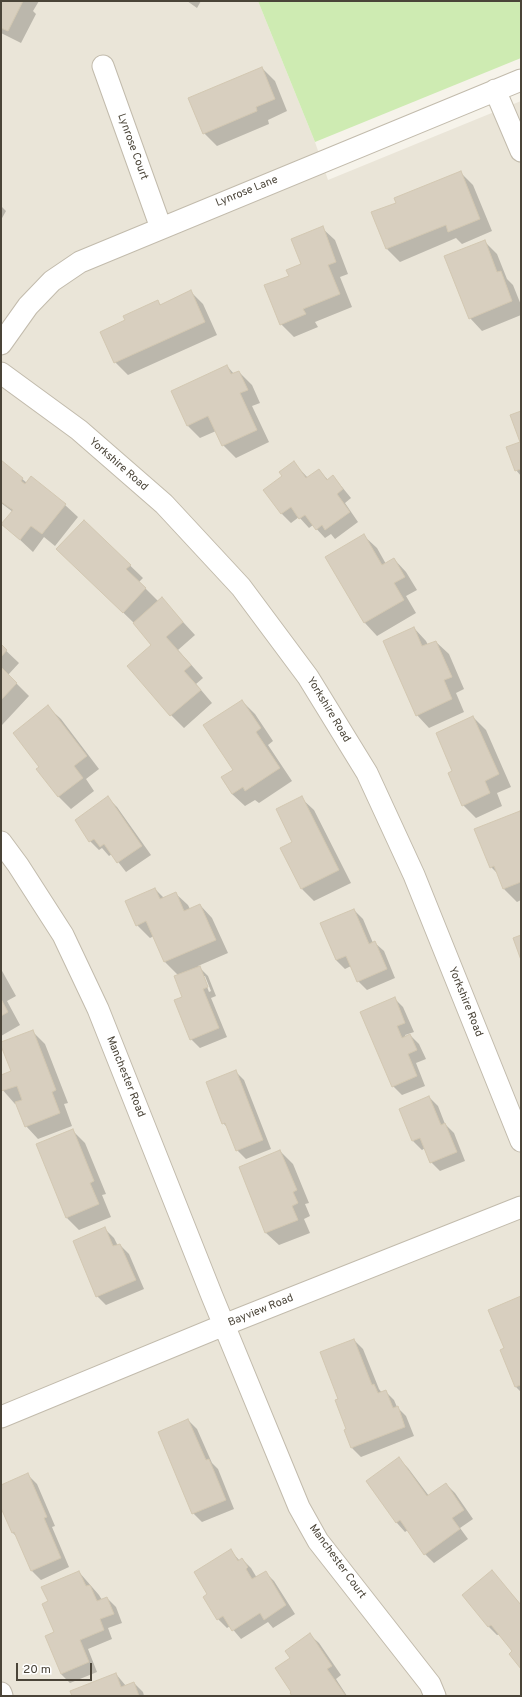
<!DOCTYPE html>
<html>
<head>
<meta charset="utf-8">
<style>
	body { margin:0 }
	#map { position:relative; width:522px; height:1697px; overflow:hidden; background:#f6f3ea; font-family:Overpass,sans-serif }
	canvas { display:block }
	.frame { position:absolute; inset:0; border:2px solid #4a4438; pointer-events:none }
	.scale { position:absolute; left:16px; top:1663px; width:76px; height:18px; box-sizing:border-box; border:2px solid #4a4438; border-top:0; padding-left:5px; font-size:12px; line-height:14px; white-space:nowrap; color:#4a4438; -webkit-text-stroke:3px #fff; paint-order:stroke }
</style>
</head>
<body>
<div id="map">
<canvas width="522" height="1697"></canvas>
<div class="frame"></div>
<div class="scale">20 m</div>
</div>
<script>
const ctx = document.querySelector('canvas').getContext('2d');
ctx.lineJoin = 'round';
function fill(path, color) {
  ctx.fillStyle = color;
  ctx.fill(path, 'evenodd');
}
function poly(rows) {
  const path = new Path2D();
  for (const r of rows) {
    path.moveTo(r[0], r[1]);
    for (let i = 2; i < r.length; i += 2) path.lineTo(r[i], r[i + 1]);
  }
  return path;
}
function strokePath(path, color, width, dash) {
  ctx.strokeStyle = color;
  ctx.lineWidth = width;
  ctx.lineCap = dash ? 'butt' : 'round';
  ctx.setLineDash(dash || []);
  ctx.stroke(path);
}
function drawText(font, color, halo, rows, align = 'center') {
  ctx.font = font + ' Overpass,sans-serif';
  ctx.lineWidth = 4;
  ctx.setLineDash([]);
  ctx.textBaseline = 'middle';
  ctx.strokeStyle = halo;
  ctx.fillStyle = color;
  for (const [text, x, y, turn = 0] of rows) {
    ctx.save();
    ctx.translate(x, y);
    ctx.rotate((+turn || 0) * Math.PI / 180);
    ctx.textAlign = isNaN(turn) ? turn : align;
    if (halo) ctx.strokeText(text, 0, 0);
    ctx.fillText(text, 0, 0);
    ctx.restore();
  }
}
fill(poly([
	[1,1,258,1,315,142,328,180,521,101,521,1696,1,1696]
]), '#eae5d8');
fill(poly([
	[258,1,521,1,521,58,315,142]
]), '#ceebb2');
fill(poly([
	[1,1,39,1,33,11,36,14,21,43,1,33],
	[187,1,201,1,197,8],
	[262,68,275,81,287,111,268,120,269,124,217,146,204,133],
	[460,172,473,185,492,231,462,244,456,238,400,262,387,249,372,213,397,203],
	[1,206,6,211,1,220],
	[322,228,335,240,348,274,340,277,352,307,315,322,318,327,294,337,281,324,290,276,303,265],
	[484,241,497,254,507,279,513,285,521,305,521,315,482,331,470,318],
	[190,291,203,304,217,335,128,375,115,362,126,321,157,301,161,305],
	[227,366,234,374,239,372,252,385,260,403,252,406,269,442,236,458,223,445,216,431,200,438,188,426,172,392],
	[521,443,521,476,516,470],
	[1,461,27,483,65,505,78,517,55,546,44,537,33,552,3,524,13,512,1,503],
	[294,463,308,478,319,470,328,480,333,476,351,498,345,503,358,522,335,539,331,534,325,538,313,525,309,528,299,517,291,523,282,514,265,490,283,477],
	[84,521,143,578,139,582,159,602,162,599,195,635,178,650,203,678,196,684,212,703,184,728,171,715,153,645,134,623,70,561],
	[364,536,377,548,386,564,394,559,406,572,417,590,406,596,416,613,377,636,365,623,327,558],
	[414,628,426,641,428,645,436,642,449,654,464,689,456,693,464,712,429,728,417,715],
	[1,646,19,663,8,675,29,696,2,725],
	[242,701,255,714,273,741,268,745,292,781,259,803,255,800,245,806,232,794,222,778,234,770],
	[48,707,61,719,99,769,86,779,94,791,71,809,58,796,40,767],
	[473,717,486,730,511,787,497,793,502,806,476,818,463,805,454,772],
	[108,798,117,807,151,855,126,872,112,854,109,856,102,848,99,850,90,841],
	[301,798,314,810,351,883,314,901,302,889,293,842],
	[519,812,521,814,521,900,517,902,504,889,499,875,491,867],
	[155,889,164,898,175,893,188,905,190,909,200,905,212,918,228,953,198,966,208,976,216,996,211,998,227,1037,200,1048,191,1039,178,975,165,962,154,936,150,938,137,925],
	[203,976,205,976,211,991,209,992],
	[354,910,363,919,373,943,375,943,384,951,395,978,367,990,358,981,351,966,345,969,336,960,321,924],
	[1,969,16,996,7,1001,20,1025,1,1036],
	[394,998,403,1007,414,1032,405,1035,406,1037,410,1035,419,1044,426,1059,416,1063,425,1086,402,1095,393,1086],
	[32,1031,45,1044,68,1103,64,1104,72,1126,38,1139,26,1126,17,1103,15,1104,1,1088,1,1076,12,1072,1,1043],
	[235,1071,244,1080,271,1149,246,1159,237,1150,229,1129,223,1123],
	[429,1097,438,1106,445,1124,454,1133,465,1161,440,1171,431,1162,425,1148,422,1150,413,1141],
	[72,1130,85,1143,106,1194,102,1195,111,1217,79,1230,67,1218],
	[280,1151,293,1164,309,1203,305,1204,310,1216,304,1219,310,1233,279,1245,266,1233,240,1168],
	[105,1229,114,1238,118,1246,120,1245,129,1254,144,1289,106,1305,97,1296],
	[521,1297,521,1392,516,1387,501,1350,505,1348],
	[354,1340,363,1349,379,1389,382,1393,385,1391,394,1400,397,1407,406,1416,414,1436,361,1457,352,1448,339,1399],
	[188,1420,197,1429,212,1463,218,1469,234,1509,202,1522,193,1513],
	[399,1459,408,1468,429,1496,446,1484,455,1493,473,1519,460,1528,468,1539,434,1563,425,1554,408,1530,405,1532,397,1523,367,1482],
	[28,1475,37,1484,55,1526,52,1527,69,1567,41,1580,32,1571,18,1538,12,1532,1,1505,1,1486],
	[230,1550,240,1561,242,1559,251,1568,257,1578,265,1572,274,1581,295,1614,273,1628,268,1622,241,1639,230,1626,227,1628,218,1619,209,1595],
	[79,1572,99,1595,102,1600,107,1598,116,1607,122,1623,108,1628,112,1639,88,1649,97,1672,70,1683,61,1674,49,1602],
	[492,1572,521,1605,521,1667,514,1651,500,1634,497,1635,488,1626],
	[310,1635,319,1643,341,1675,336,1679,347,1696,293,1696,292,1658],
	[116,1674,126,1686,134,1683,143,1692,144,1696,73,1696]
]), '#0003');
const building = poly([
	[1,1,23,1,8,31,1,28,1,1],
	[262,67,275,99,256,107,257,111,203,134,188,98,262,67],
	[461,171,480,219,448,232,446,225,386,249,371,212,396,203,394,198,461,171],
	[323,226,336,262,328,265,340,294,303,309,306,314,280,325,264,285,289,276,286,270,301,264,291,239,323,226],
	[485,240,497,272,501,271,512,301,469,319,444,256,485,240],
	[191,290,205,322,114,363,100,332,125,320,123,316,158,300,160,305,191,290],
	[227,365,231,374,239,371,248,390,240,393,257,430,222,446,208,416,187,426,171,391,227,365],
	[521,411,521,469,515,471,506,447,520,442,510,415,521,411],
	[1,460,23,478,21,481,25,484,31,476,66,504,42,534,31,526,20,540,1,524,13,510,1,502,1,460],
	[294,461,306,478,319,469,327,480,333,475,343,489,337,494,350,512,325,530,322,525,316,530,305,515,299,519,291,507,281,514,263,490,282,476,279,472,294,461],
	[84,520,131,565,126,569,146,588,123,613,56,549,84,520],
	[364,534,382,565,394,558,405,577,394,583,404,600,364,623,325,557,364,534],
	[162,597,183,622,166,637,191,665,184,671,201,690,170,716,127,666,151,645,133,623,162,597],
	[414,627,422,646,436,641,452,677,444,680,452,699,416,716,383,641,414,627],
	[1,644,7,650,1,657,1,644],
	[1,667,17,683,1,700,1,667],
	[242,700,261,728,256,732,280,768,245,791,243,787,232,794,221,777,233,770,203,725,242,700],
	[48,705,87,756,74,766,83,778,58,797,36,769,39,767,13,733,48,705],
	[473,716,499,774,485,781,490,793,462,806,448,773,452,771,436,733,473,716],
	[108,796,142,846,117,863,104,844,100,847,94,839,89,842,75,820,108,796],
	[302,796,339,870,301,889,280,848,292,842,276,809,302,796],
	[520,811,521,815,521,882,503,889,494,866,490,868,474,829,520,811],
	[155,888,160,899,176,892,184,911,200,904,216,940,164,962,146,921,136,926,125,901,155,888],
	[354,909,369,944,375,941,387,969,357,982,346,956,336,960,320,923,354,909],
	[521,935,521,960,513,938,521,935],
	[200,966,208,987,203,989,219,1028,190,1040,174,1000,182,997,174,976,200,966],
	[395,997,405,1023,397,1026,402,1038,410,1034,417,1050,408,1054,417,1076,392,1087,360,1012,395,997],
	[1,999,8,1012,1,1016,1,999],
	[33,1030,56,1090,52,1092,60,1113,25,1127,15,1102,22,1100,17,1086,1,1091,1,1075,11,1071,1,1046,1,1042,33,1030],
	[236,1070,263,1140,236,1151,225,1123,222,1124,206,1082,236,1070],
	[429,1096,441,1125,445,1123,457,1152,430,1163,420,1138,412,1141,399,1109,429,1096],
	[73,1129,94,1181,90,1183,99,1204,66,1218,36,1144,73,1129],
	[280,1150,297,1190,293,1192,298,1203,292,1206,298,1220,265,1233,239,1167,280,1150],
	[105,1227,113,1246,120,1244,136,1280,96,1297,73,1241,105,1227],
	[521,1296,521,1385,515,1387,500,1350,504,1348,488,1310,521,1296],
	[354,1339,372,1385,374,1384,378,1393,386,1390,393,1408,398,1406,405,1427,351,1448,344,1430,346,1429,335,1400,338,1399,320,1352,354,1339],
	[188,1419,206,1460,209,1459,226,1500,192,1514,158,1432,188,1419],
	[399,1457,427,1496,446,1483,464,1510,452,1518,460,1529,424,1555,400,1520,396,1523,366,1481,399,1457],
	[28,1473,47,1517,44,1518,61,1558,31,1571,14,1532,12,1533,1,1508,1,1485,28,1473],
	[231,1549,238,1561,242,1558,248,1567,246,1569,252,1579,266,1571,286,1605,264,1620,260,1613,232,1631,223,1616,217,1620,203,1597,207,1594,194,1572,231,1549],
	[492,1570,521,1605,521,1669,509,1654,512,1651,491,1625,488,1627,462,1595,492,1570],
	[79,1571,86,1586,90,1585,97,1601,107,1597,114,1614,100,1619,104,1630,80,1640,89,1662,61,1674,45,1636,54,1632,42,1604,48,1601,41,1587,79,1571],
	[310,1633,332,1666,327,1669,346,1696,292,1696,290,1693,291,1692,275,1668,290,1658,285,1651,310,1633],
	[116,1673,121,1687,134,1682,139,1696,72,1696,70,1691,116,1673]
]);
fill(building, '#d8cfbf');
strokePath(building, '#d3c8b2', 1);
const street = poly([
	[103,66,161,228],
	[495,90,521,151],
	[1,344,28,306,52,281,80,262,521,80],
	[1,373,79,430,164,504,241,587,308,677,367,773,414,875,521,1141],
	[1,842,18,865,63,935,98,1009,212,1296,299,1507,318,1541,430,1684,435,1696],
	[1,1417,224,1325,521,1207],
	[1,1693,2,1696]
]);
strokePath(street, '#c2bbac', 23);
strokePath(street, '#fff', 21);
drawText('11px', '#4a4438', '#fff', [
	["Lynrose Court",132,147,70],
	["Lynrose Lane",247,192,-22],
	["Yorkshire Road",118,465,41],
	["Yorkshire Road",328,710,59],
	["Yorkshire Road",465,1002,68],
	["Manchester Road",125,1077,68],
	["Bayview Road",261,1311,-22],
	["Manchester Court",337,1562,54]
]);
</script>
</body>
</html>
